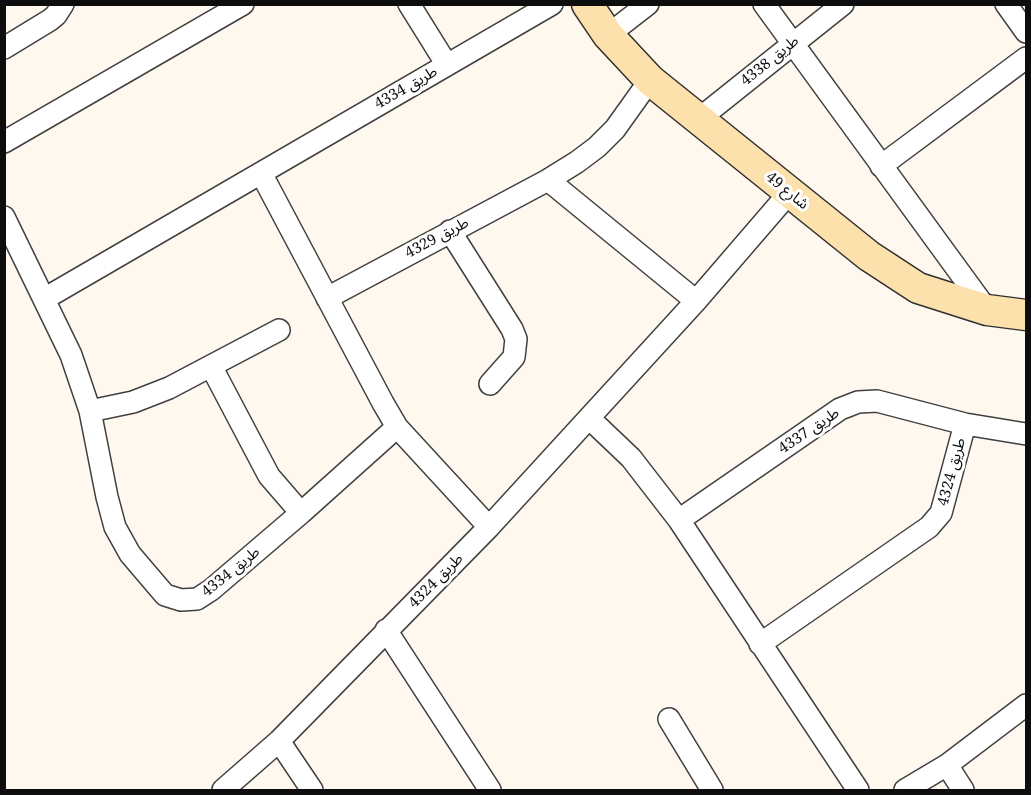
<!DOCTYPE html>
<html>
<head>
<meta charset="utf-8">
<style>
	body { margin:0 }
	#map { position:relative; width:1031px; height:795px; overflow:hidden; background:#fef8ef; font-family:"Noto Serif",serif }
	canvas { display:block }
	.frame { position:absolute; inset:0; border:6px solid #0d0d0d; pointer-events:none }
</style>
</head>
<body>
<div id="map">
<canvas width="1031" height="795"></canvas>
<div class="frame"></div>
</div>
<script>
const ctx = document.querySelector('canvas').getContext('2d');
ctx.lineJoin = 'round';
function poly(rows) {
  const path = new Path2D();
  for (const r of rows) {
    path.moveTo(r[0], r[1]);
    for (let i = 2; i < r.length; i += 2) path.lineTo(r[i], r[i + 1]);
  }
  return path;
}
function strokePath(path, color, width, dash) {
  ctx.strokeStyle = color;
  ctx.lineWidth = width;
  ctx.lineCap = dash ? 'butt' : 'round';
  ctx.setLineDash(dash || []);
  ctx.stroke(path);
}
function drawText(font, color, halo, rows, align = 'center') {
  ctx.font = font + ' "Noto Serif","Noto Sans Arabic",serif';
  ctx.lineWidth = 6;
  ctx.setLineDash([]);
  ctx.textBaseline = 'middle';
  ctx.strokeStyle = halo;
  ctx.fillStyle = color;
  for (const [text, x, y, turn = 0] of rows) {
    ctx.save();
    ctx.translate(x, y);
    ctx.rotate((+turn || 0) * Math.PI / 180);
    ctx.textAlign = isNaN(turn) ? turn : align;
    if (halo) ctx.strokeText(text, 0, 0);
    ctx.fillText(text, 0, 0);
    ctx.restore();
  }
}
const street = poly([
	[409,4,447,65],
	[764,4,987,310],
	[1006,4,1026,32],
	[608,35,648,4],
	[4,48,50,20,56,15,63,4],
	[699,119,843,4],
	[4,142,243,4],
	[881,166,1026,58],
	[261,173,383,403,397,427,489,527],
	[548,180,696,301],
	[4,217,71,355,90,411,107,497,115,527,130,554,165,595,181,600,197,599,211,590,301,513,397,427],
	[450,231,512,329,516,339,514,357,490,384],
	[327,298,548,180,577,162,597,147,615,129,650,80],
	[44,299,552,4],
	[211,366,269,476,301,513],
	[90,411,133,402,169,388,279,330],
	[589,418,631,458,679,520,858,790],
	[679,520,840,409,858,402,877,401,965,424,1026,434],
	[386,630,490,790],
	[760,644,929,527,941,513,965,424],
	[669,719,712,790],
	[279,741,312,790],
	[947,765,963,790],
	[223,790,279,741,489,527,696,301,789,193],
	[905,790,947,765,1026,705]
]);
const secondary = poly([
	[587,4,608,35,650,80,869,256,918,288,987,310,1026,315]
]);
strokePath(street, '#404040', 24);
strokePath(secondary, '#2f2f2f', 33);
strokePath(street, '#fff', 21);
strokePath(secondary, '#fce1ac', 30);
drawText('15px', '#0d0d0d', '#fff', [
	["طريق 4338",770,61,-39],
	["طريق 4334",406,88,-30],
	["شارع 49",787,191,39],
	["طريق 4329",437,238,-28],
	["طريق 4337",809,431,-34],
	["طريق 4324",952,472,-75],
	["طريق 4334",231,572,-39],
	["طريق 4324",436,581,-45]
]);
</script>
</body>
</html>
